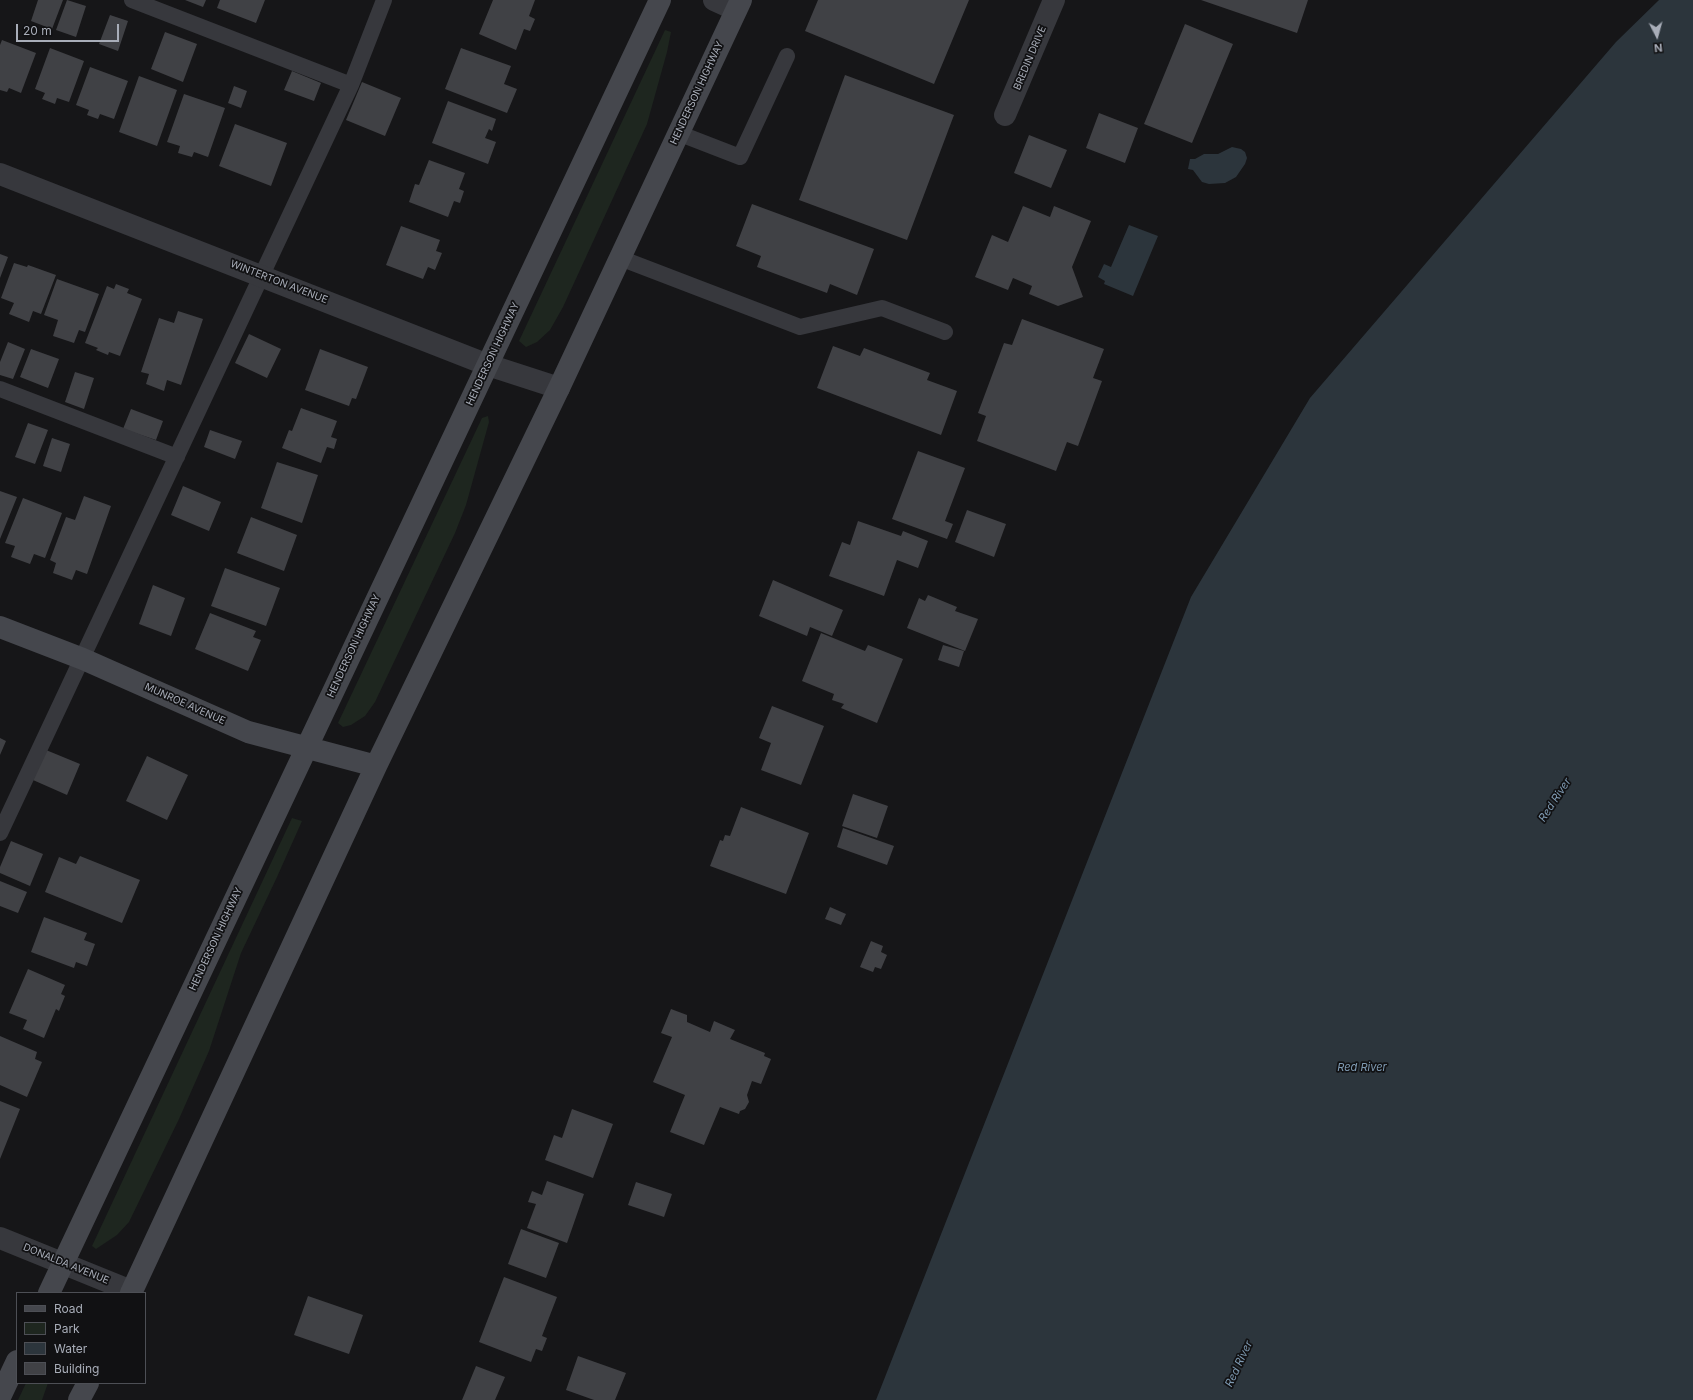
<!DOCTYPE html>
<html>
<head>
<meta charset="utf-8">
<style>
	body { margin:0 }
	#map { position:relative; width:1693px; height:1400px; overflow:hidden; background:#161618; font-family:Inter,sans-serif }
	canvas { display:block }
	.legend { position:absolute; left:16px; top:1292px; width:130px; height:92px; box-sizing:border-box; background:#111113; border:1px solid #4d4f55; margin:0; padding:5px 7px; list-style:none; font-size:12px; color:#a8adb8 }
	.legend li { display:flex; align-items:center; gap:8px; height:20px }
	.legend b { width:20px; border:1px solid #4d4f55 }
	.north { position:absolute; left:1637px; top:16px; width:40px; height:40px; -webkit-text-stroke:3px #111113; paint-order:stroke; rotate:174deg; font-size:11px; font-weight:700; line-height:16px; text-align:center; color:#a8adb8 }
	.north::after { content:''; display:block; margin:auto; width:14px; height:18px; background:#a8adb8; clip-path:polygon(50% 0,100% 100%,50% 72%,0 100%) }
	.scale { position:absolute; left:16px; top:24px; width:103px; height:18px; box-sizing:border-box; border:2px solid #a8adb8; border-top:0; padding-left:5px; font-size:12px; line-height:14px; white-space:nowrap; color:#a8adb8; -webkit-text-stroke:3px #111113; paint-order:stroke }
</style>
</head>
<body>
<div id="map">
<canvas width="1693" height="1400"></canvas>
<ul class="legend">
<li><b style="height:5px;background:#45474d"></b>Road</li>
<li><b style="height:11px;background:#1e261f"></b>Park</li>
<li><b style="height:11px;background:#2c353c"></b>Water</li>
<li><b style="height:11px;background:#404145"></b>Building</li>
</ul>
<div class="north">N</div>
<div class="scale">20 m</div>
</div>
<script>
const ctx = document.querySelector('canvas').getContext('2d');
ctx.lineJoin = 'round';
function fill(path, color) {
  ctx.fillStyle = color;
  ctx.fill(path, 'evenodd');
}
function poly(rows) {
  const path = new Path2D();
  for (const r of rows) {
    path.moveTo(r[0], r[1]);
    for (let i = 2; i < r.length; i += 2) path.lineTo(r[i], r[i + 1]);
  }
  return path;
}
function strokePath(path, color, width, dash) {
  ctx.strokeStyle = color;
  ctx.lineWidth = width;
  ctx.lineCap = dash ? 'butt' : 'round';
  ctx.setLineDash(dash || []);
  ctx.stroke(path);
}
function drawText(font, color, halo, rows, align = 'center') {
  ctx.font = font + ' Inter,sans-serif';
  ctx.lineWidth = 3.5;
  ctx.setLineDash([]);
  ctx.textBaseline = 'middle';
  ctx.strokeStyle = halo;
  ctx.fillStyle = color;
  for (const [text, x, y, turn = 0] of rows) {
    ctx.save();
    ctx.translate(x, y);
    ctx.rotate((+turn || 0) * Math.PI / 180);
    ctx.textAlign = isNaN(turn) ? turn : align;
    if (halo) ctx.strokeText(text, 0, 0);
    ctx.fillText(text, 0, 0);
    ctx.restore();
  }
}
fill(poly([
	[665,30,671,32,667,52,647,124,563,307,550,330,537,342,526,347,519,341],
	[488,416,489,422,466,505,455,533,375,702,365,716,351,725,343,727,338,723,482,418],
	[292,818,302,821,277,877,241,953,209,1051,179,1119,129,1222,117,1235,96,1249,92,1246],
	[26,1383,48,1383,42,1400,18,1400]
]), '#1e261f');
fill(poly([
	[1659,0,1693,0,1693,1400,876,1400,1191,597,1310,398,1616,42],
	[1232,147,1241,149,1245,152,1247,158,1245,164,1236,177,1225,183,1209,184,1202,182,1193,170,1188,169,1190,159,1195,159,1204,154,1218,154],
	[1129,225,1158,236,1133,296,1104,284,1105,281,1098,277,1104,264,1111,267]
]), '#2c353c');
fill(poly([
	[38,0,63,0,52,29,31,21],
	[67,0,86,6,76,37,56,30],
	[185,0,206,0,203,7],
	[220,0,265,0,256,23,217,8],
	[493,0,535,0,529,16,535,19,530,31,524,29,516,50,479,34],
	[818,0,969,0,934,84,805,31],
	[1201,0,1308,0,1297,33],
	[110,15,128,21,118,51,99,44],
	[1185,24,1233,44,1192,143,1144,124],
	[165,32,197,44,183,82,151,69],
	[2,40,36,53,21,93,9,88,7,92,0,90,0,45],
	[50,48,84,61,69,102,57,98,55,104,42,99,45,93,35,89],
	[461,48,511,66,504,84,517,89,507,113,445,89],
	[90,67,128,81,114,119,100,114,98,119,87,115,89,110,76,105],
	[292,71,321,83,314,101,284,90],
	[845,75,954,115,907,240,799,200],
	[139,76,177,90,157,146,119,132],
	[362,82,401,98,385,136,346,120],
	[234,86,247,91,241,108,228,103],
	[184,94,225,108,208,157,194,152,192,157,178,153,180,146,167,142],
	[448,101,496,119,492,131,489,129,485,138,496,142,488,164,432,143],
	[1099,113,1138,128,1125,163,1086,148],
	[235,124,287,143,271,186,219,166],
	[1029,135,1067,150,1051,188,1014,173],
	[429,160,465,173,459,189,464,191,460,203,454,201,448,217,409,202,415,184,419,185],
	[752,204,874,249,857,295,830,284,827,293,757,267,761,256,736,246],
	[1023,206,1050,217,1054,206,1091,221,1072,267,1083,297,1058,306,1029,294,1032,286,1013,278,1008,290,975,277,992,235,1008,242],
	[401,226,440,240,436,251,442,253,435,270,428,267,423,279,386,265],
	[0,254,8,257,0,278],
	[14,263,27,267,28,265,56,275,41,314,33,311,29,322,9,314,14,303,1,298],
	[57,279,99,294,85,332,79,330,74,343,53,336,58,320,44,315],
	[116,284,129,289,127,293,142,299,120,356,109,352,108,355,96,350,98,348,85,343,107,286,114,289],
	[178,311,203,319,181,385,167,380,164,391,146,384,149,374,141,372,159,318,174,323],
	[1022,319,1104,349,1093,378,1102,381,1078,446,1067,442,1056,471,977,441,986,416,978,413,1004,343,1012,345],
	[249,334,281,349,267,378,235,363],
	[8,342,25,349,13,379,0,375,0,362],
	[833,346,860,356,864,348,930,373,927,380,957,391,941,435,817,388],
	[31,349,59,359,48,388,20,377],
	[320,349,368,367,356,399,352,398,349,406,305,390],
	[75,372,94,378,84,409,65,402],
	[301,408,337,421,331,437,337,439,334,449,327,447,321,463,282,448,289,430,292,431],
	[131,409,163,421,156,440,123,429],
	[28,423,48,430,35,464,15,457],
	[210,430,242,441,235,459,204,447],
	[52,438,70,444,61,472,43,466],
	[918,451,965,468,945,521,953,524,947,539,892,519],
	[277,462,318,475,302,523,261,508],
	[183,486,221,502,209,531,171,515],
	[0,491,17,497,0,539],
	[84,496,111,506,87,574,76,570,72,580,53,573,56,563,50,560,66,517,75,520],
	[23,498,62,513,45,558,34,554,30,564,11,557,15,546,5,543],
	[967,510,1006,524,994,557,955,542],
	[251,517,297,535,284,571,237,553],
	[858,521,901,536,903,531,928,541,918,568,897,560,884,596,829,576,842,542,850,545],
	[225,568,280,588,266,626,211,606],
	[773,580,843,610,832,636,810,627,807,636,759,616],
	[153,585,185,598,171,636,139,624],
	[928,595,957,607,955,611,978,619,965,651,907,628,919,598,925,601],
	[210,613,256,631,253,637,261,640,248,671,195,649],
	[821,633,865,651,868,645,903,659,877,723,841,708,844,704,832,700,834,694,802,681],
	[943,645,964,651,959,667,938,660],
	[772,706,824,726,801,785,761,770,771,743,759,738],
	[0,738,6,741,0,755],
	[46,750,80,764,67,795,33,780],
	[147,756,188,775,167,820,126,801],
	[853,794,888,806,877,838,842,826],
	[741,807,809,833,786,894,710,866,720,840,723,841,725,835,730,836],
	[843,828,894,846,887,865,837,847],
	[11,841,43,854,30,886,0,873,0,867],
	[80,856,140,880,122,923,45,892,59,857,76,864],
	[0,881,27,892,18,913,0,906],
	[830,907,846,914,841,925,825,919],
	[44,917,87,933,84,940,95,944,87,966,76,962,74,968,31,952],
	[871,941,883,946,881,952,887,955,881,969,875,967,873,972,860,967],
	[28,969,65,985,61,994,65,996,59,1011,56,1009,44,1038,23,1029,27,1020,9,1013],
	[671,1009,687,1015,687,1022,710,1032,714,1021,735,1030,730,1039,765,1053,764,1056,771,1059,761,1084,752,1081,747,1095,749,1102,745,1109,740,1111,739,1114,720,1107,704,1145,670,1132,685,1095,653,1082,672,1037,661,1033],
	[0,1036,37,1052,35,1059,42,1062,27,1097,0,1085],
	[0,1101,20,1109,0,1159],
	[572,1109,613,1124,593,1178,545,1160,554,1135,562,1138],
	[547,1181,584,1194,567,1243,527,1228,536,1204,528,1202,532,1191,542,1195],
	[636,1182,672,1194,664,1217,628,1205],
	[521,1229,559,1243,546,1278,508,1264],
	[504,1277,557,1297,542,1336,547,1338,542,1351,536,1349,531,1362,479,1342],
	[308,1296,363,1315,349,1354,294,1335],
	[578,1356,626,1373,615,1400,594,1400,566,1390],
	[476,1366,505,1377,495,1400,462,1400]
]), '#404145');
strokePath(poly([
	[132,0,351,85],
	[678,133,740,157,787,56],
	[620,258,800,327,882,308,945,332],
	[0,389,177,457],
	[0,833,351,85,384,0]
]), '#37383d', 16);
strokePath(poly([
	[714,0,736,10],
	[1005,115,1054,0],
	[0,174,488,365,559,388],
	[0,1238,131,1291]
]), '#37383d', 22);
strokePath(poly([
	[0,627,83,659,248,732,376,766],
	[49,1293,660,0],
	[131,1293,376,766,559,388,741,0],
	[0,1397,17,1361],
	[79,1400,88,1383]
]), '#45474d', 22);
drawText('10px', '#a8adb8', '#111113', [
	["BREDIN DRIVE",1030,58,-67],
	["HENDERSON HIGHWAY",697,93,-65],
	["WINTERTON AVENUE",279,282,21],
	["HENDERSON HIGHWAY",493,354,-65],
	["HENDERSON HIGHWAY",354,646,-65],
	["MUNROE AVENUE",185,704,24],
	["HENDERSON HIGHWAY",216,939,-65],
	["DONALDA AVENUE",66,1264,22]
]);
drawText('italic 11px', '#7f9bb3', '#111113', [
	["Red River",1555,800,-57],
	["Red River",1362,1068],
	["Red River",1239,1364,-65]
]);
</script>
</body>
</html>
